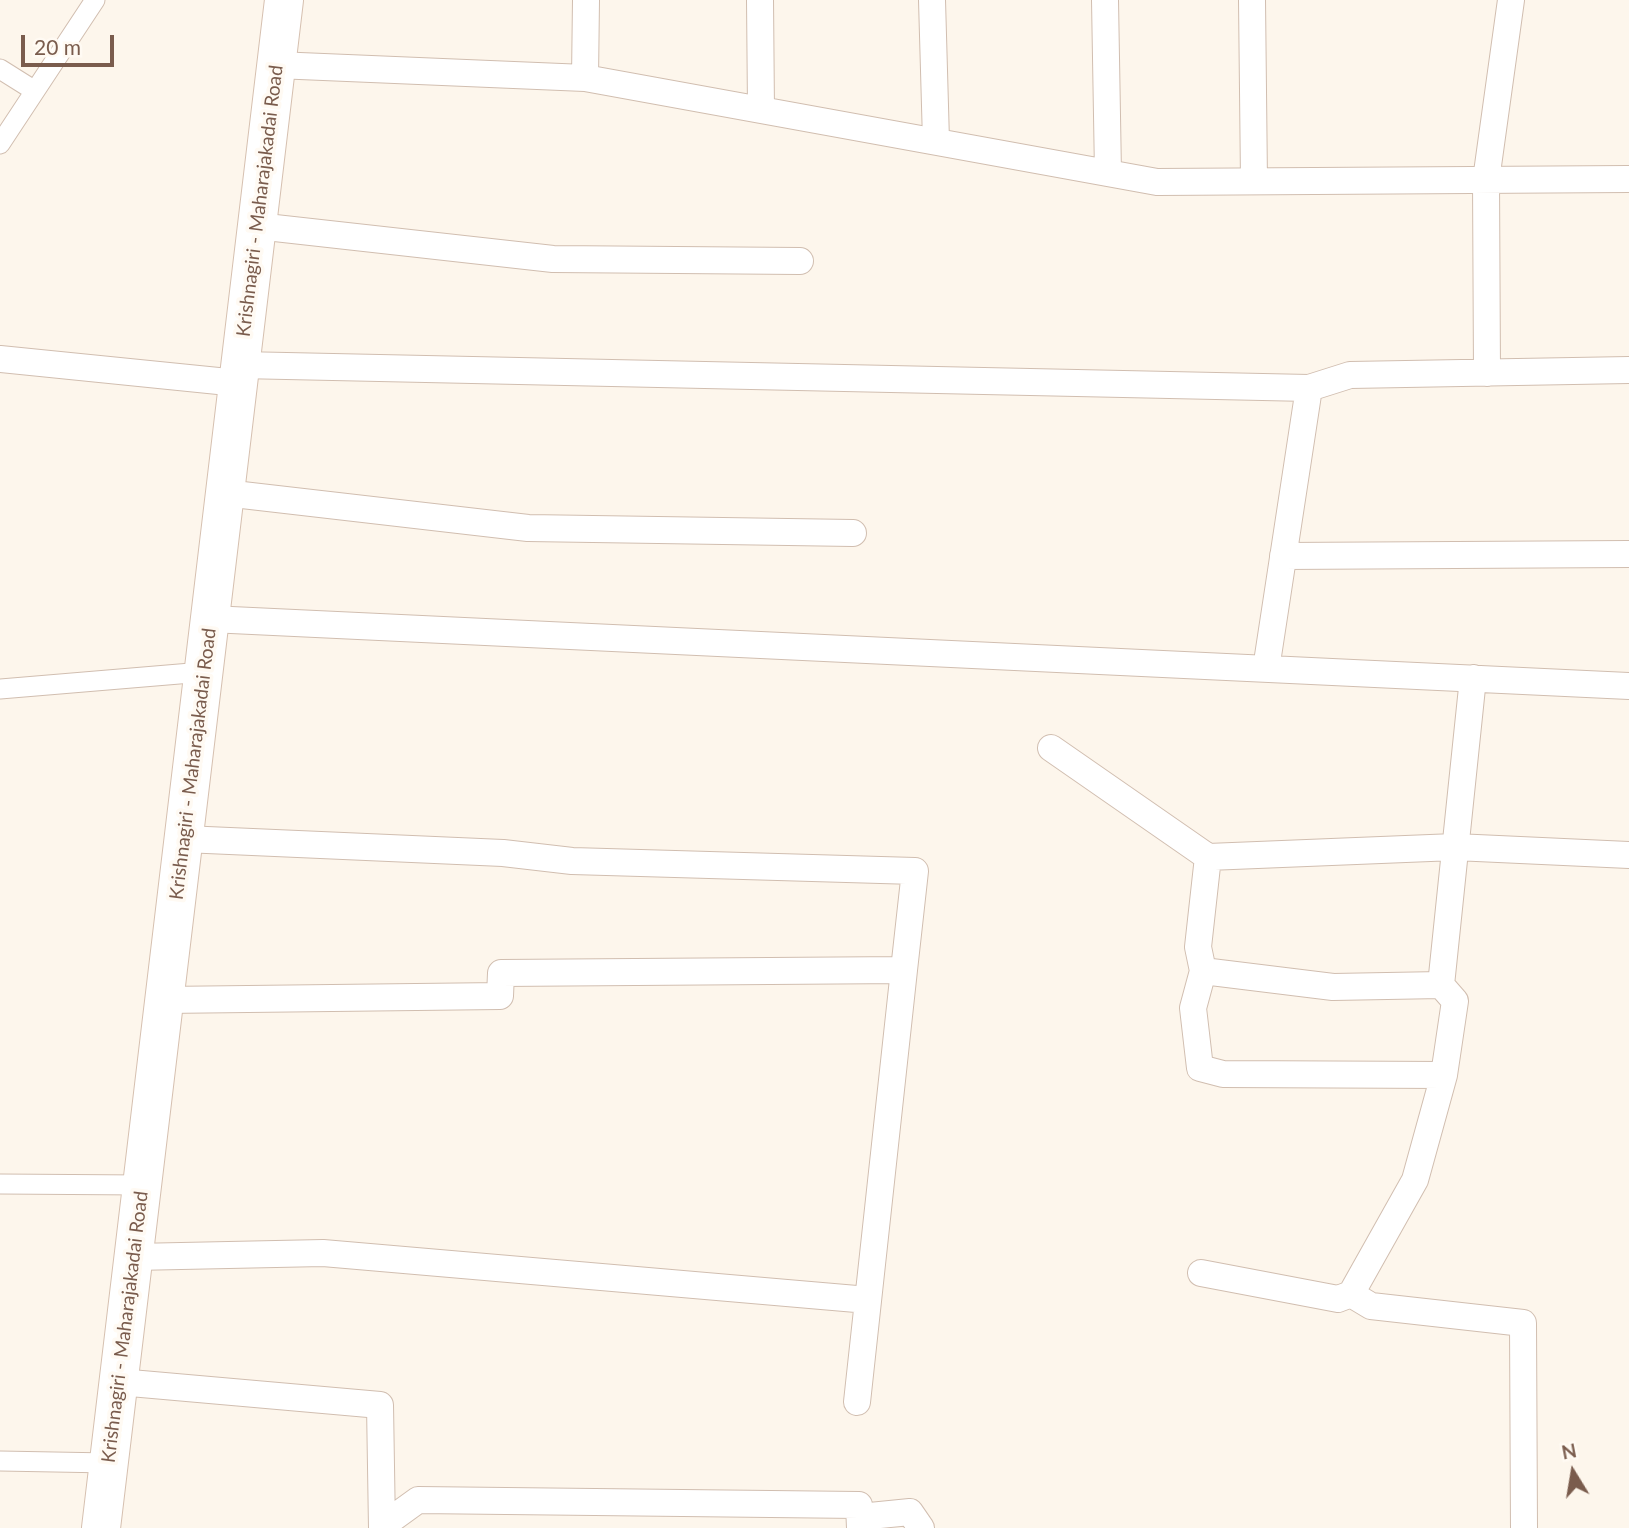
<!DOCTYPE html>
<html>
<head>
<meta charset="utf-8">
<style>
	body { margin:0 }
	#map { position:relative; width:1629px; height:1528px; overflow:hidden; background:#fdf6ec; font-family:Lato,sans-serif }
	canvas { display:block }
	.north { position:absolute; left:1538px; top:1437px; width:70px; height:70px; -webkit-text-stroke:5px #fffaf3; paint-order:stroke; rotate:349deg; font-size:19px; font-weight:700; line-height:28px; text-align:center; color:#7a5c4d }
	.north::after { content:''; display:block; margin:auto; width:24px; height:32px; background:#7a5c4d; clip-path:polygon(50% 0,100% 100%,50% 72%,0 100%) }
	.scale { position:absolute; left:21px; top:35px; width:93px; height:32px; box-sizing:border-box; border:4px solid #7a5c4d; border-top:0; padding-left:9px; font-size:21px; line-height:24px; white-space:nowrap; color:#7a5c4d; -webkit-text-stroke:5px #fffaf3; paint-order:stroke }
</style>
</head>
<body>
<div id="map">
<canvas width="1629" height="1528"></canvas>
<div class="north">N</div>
<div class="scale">20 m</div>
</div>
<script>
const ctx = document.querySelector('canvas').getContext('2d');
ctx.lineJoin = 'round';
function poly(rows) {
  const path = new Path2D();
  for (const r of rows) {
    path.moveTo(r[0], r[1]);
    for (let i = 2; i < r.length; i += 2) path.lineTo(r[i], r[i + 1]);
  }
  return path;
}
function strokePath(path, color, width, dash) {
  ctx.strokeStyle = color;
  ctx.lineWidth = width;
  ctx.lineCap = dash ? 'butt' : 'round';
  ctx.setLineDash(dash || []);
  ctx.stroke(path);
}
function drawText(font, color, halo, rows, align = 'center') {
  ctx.font = font + ' Lato,sans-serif';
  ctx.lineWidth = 7;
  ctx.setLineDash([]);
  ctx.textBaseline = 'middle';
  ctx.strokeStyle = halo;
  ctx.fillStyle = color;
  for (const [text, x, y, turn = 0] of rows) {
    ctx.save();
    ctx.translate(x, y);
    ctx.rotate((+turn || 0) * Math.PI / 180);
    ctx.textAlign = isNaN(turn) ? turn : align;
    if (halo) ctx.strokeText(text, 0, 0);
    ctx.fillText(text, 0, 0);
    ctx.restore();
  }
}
const pedestrian = poly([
	[0,69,35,91],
	[0,144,95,0],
	[0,689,203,672],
	[0,1184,142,1185],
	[0,1461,109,1463]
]);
const minor = poly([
	[760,0,761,109],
	[932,0,936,141],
	[1105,0,1108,173],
	[1252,0,1254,181],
	[276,65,585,78,1157,182,1629,179],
	[585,78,586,0],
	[257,226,553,259,800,261],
	[0,359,238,383],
	[240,365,1309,388,1350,375,1629,370],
	[1487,373,1486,180,1511,0],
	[225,493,528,528,853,533],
	[1283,556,1629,554],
	[210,619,1629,686],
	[1266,669,1309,388],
	[1051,748,1208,857,1455,847,1629,855],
	[184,839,503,853,572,861,915,871,904,970],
	[1208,857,1198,947,1203,971,1193,1008,1200,1068,1223,1074,1444,1075],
	[1203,971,1333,987,1441,985],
	[164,1000,500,996,501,973,904,970,857,1402],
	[134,1257,323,1253,868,1300],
	[1201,1273,1338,1299,1351,1294,1415,1180,1444,1075,1455,1001,1441,985,1473,678],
	[1351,1294,1371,1306,1523,1323,1524,1528],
	[119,1382,380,1405,382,1528],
	[860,1517,910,1512,921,1528],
	[382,1526,418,1500,859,1505,860,1528]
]);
const secondary = poly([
	[101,1528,284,0]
]);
strokePath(pedestrian, '#d1beb0', 21);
strokePath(minor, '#d1beb0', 28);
strokePath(secondary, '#d6c0b0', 40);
strokePath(pedestrian, '#fff', 19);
strokePath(minor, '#fff', 26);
strokePath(secondary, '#fff', 38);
drawText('19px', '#7a5c4d', '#fffaf3', [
	["Krishnagiri - Maharajakadai Road",260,201,-83],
	["Krishnagiri - Maharajakadai Road",193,764,-83],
	["Krishnagiri - Maharajakadai Road",125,1327,-83]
]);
</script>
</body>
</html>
